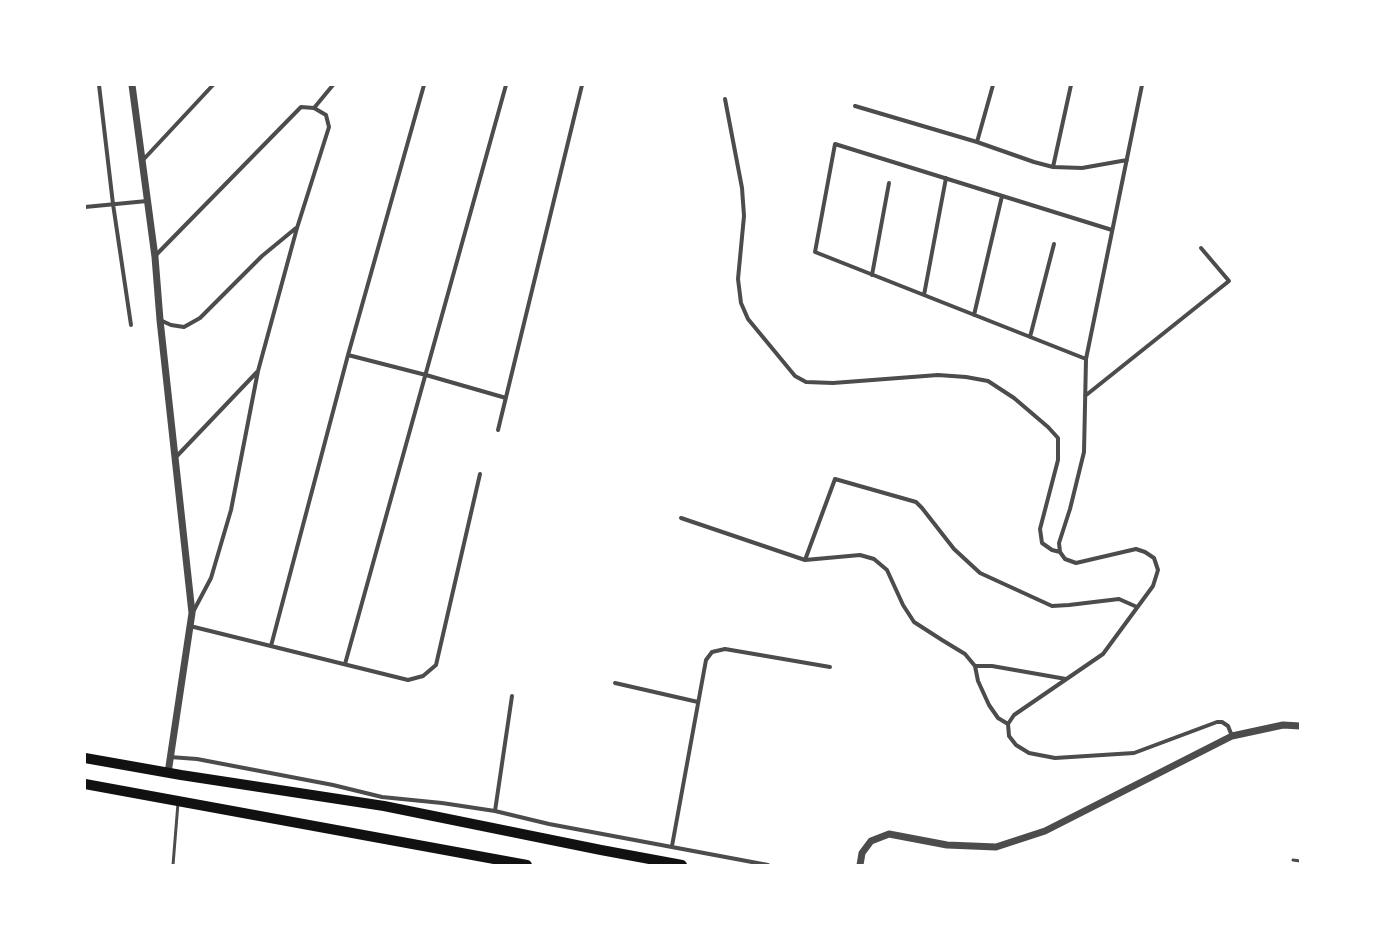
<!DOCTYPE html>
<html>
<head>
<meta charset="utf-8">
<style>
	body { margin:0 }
	#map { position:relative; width:1385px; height:950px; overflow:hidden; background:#fff; font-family:Cabin,sans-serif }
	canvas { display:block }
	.frame { position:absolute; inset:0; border:86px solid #fff; pointer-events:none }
</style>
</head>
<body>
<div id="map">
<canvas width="1385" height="950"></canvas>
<div class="frame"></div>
</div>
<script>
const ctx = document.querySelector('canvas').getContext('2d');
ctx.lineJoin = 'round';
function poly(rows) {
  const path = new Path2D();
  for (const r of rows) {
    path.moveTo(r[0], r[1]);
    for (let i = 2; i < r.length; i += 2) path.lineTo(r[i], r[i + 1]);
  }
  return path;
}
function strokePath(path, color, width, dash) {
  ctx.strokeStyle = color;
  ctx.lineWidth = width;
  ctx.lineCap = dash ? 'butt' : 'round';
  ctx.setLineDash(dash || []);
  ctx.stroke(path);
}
strokePath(poly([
	[1293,860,1300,861],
	[173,865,178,803]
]), '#4c4c4c', 3);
strokePath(poly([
	[99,85,113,204,131,325],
	[1142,85,1086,359,1084,452,1070,509,1059,543,1060,552,1065,559,1076,563,1136,549,1145,552,1154,558,1158,570,1153,586,1103,654,1014,715,1008,724,1009,736,1016,745,1029,753,1055,758,1134,753,1217,722,1222,722,1228,726,1232,736],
	[725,99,742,188,744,216,738,279,741,303,748,319,795,376,806,382,833,383,938,375,966,377,988,381,1014,398,1048,427,1058,438,1058,460,1040,529,1042,543,1052,550,1060,552],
	[855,106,977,142,1034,162,1053,167,1082,168,1127,160],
	[314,108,333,85],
	[977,142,993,85],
	[143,160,213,85],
	[1053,167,1071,85],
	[85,207,147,201],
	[155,256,301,107,314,108,326,115,329,127,297,228,258,371,231,510,211,578,193,612],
	[872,275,889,183],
	[924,295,946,178],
	[974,315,1002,196],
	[160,320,171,325,184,327,200,318,262,256,296,228],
	[1030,337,1054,244],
	[348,355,426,375,506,398],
	[1086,359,815,252,835,144,1112,230],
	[1085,396,1229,281,1201,248],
	[498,430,582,85],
	[176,457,257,372],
	[681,518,805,560,860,555,874,559,887,570,903,605,914,622,942,640,965,654,975,666,978,681,989,705,998,718,1008,724],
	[805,560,835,479,916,502,922,508,954,549,980,573,1052,606,1069,605,1119,599,1137,607],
	[190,626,408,680,423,676,436,665,480,474],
	[271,646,348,355,424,85],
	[345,664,506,85],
	[975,666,992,666,1066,679],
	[615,683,698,702],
	[170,757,197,759,333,785,382,797,442,803,495,811,549,824,768,865],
	[495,811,512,696],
	[672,846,706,660,712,652,725,649,830,667]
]), '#4c4c4c', 4);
strokePath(poly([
	[132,85,155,257,160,320,192,613,168,773],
	[860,865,862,853,871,841,889,834,947,845,996,847,1045,831,1232,736,1283,725,1300,726]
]), '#4c4c4c', 7);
strokePath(poly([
	[85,758,181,775,384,806,601,850,682,865],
	[85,784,527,865]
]), '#111', 10);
</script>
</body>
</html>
